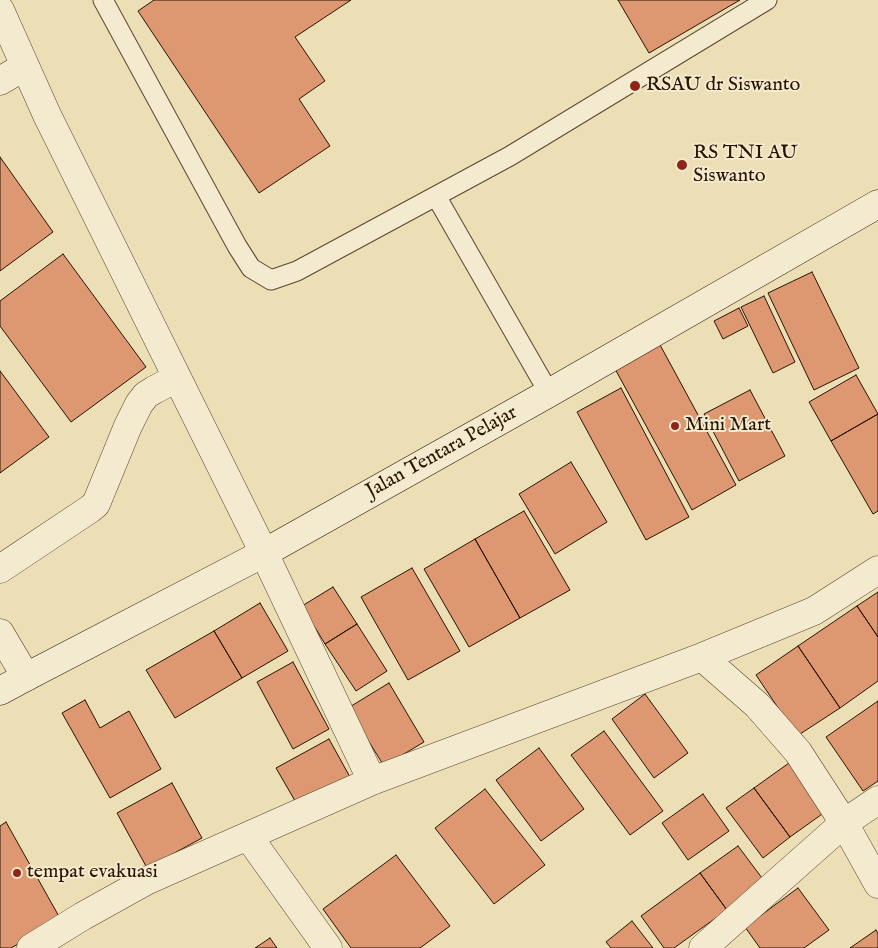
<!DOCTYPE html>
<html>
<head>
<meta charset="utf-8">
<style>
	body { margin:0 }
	canvas { display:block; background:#ecdeb5 }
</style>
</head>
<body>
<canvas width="878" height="948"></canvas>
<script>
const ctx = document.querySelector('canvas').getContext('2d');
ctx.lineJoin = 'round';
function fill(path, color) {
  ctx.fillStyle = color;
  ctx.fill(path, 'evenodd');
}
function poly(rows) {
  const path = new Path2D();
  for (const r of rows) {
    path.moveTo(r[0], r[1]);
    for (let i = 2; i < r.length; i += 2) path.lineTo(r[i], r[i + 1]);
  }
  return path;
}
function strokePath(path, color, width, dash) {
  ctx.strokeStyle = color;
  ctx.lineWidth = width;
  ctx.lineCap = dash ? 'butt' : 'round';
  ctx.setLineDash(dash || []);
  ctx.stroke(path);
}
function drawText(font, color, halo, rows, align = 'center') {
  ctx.font = font + ' "IM FELL English",serif';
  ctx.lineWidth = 4;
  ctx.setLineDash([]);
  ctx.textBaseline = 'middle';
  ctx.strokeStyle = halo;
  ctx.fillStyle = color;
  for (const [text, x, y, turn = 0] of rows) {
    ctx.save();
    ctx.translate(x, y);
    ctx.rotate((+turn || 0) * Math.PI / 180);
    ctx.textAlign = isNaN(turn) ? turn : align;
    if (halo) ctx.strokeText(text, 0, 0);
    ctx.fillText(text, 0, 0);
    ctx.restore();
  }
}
const building = poly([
	[154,0,351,0,295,37,325,81,299,99,330,146,259,193,138,11,154,0],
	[618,0,740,0,649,53,618,0],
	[0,157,53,232,0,271,0,157],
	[63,254,146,367,71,422,0,326,0,301,63,254],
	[812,272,859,368,814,390,768,293,812,272],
	[764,296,795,362,773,373,741,307,764,296],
	[739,308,748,326,723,339,714,321,739,308],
	[659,343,736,485,692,510,614,367,659,343],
	[0,371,49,437,0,473,0,371],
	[856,375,878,414,831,441,809,402,856,375],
	[621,388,689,517,646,540,577,412,621,388],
	[750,390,785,456,739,481,704,414,750,390],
	[878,414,878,511,873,514,831,441,878,414],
	[571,462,607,522,555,554,519,494,571,462],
	[524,511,570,590,520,618,475,539,524,511],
	[475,539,520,618,469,647,424,569,475,539],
	[412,568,460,651,408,680,361,597,412,568],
	[333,587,357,624,325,644,302,606,333,587],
	[878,592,878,637,857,606,878,592],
	[260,603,288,651,242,678,214,631,260,603],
	[857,606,878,637,878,681,840,708,798,646,857,606],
	[357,624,387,671,356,691,325,644,357,624],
	[214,631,242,678,175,718,146,670,214,631],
	[798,646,840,708,797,736,756,675,798,646],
	[293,662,329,729,293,749,257,682,293,662],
	[389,683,424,742,384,766,348,708,389,683],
	[645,694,688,753,654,778,612,719,645,694],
	[85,700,100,728,129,711,161,769,110,798,62,713,85,700],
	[878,701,878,781,863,791,826,737,878,701],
	[604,731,663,811,630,835,571,755,604,731],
	[329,739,350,777,298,806,276,768,329,739],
	[539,748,584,809,541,841,496,780,539,748],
	[789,763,825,812,790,837,754,788,789,763],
	[172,783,202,838,147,868,117,813,172,783],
	[754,788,790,837,763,858,726,808,754,788],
	[485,789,545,865,494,904,435,828,485,789],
	[703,794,729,831,688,860,662,823,703,794],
	[6,822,61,920,11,948,0,948,0,826,6,822],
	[738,846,765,882,727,910,700,873,738,846],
	[396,855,450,926,420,948,351,948,323,909,396,855],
	[700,873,727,910,674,948,664,948,641,916,700,873],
	[798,888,829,930,804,948,760,948,745,927,798,888],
	[632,921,653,948,611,948,606,942,632,921],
	[876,930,878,934,878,948,850,948,876,930],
	[270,938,277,948,255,948,270,938]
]);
fill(building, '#dd9872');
strokePath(building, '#291402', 1);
const lane = poly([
	[103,0,237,246,251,268,271,280,297,271,436,196],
	[549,393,436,196,510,156,767,0]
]);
const street = poly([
	[0,10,47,115,264,553,372,781],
	[0,81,25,66],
	[0,569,90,509,96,504,128,426,139,404,146,395,154,390,177,378],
	[0,633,26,677],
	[702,657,757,705,798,752,844,823,878,884],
	[248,836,328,948],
	[31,948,83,916,146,881,372,781,702,657,814,611,878,570],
	[703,948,844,823,878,800]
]);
const secondary = poly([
	[0,691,26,677,264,553,549,393,878,204]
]);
strokePath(lane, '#5a462f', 21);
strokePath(street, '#5a462f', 29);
strokePath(secondary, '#291402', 29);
strokePath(lane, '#f3eacf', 19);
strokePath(street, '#f3eacf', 28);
strokePath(secondary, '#f3eacf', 28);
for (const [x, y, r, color] of [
	[635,86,6,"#8f2418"],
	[682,165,6,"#8f2418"],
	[675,426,5,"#8f2418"],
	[17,873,5,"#8f2418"]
]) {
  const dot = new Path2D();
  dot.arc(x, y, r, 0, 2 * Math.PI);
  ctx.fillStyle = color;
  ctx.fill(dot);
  strokePath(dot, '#f3eacf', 2);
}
drawText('20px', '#291402', '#f3eacf', [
	["RSAU dr Siswanto",646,86],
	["RS TNI AU",693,154],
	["Siswanto",693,177],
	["Mini Mart",685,426],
	["tempat evakuasi",27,873]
], 'left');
drawText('20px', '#291402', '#f3eacf', [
	["Jalan Tentara Pelajar",442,453,-29]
]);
</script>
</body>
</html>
